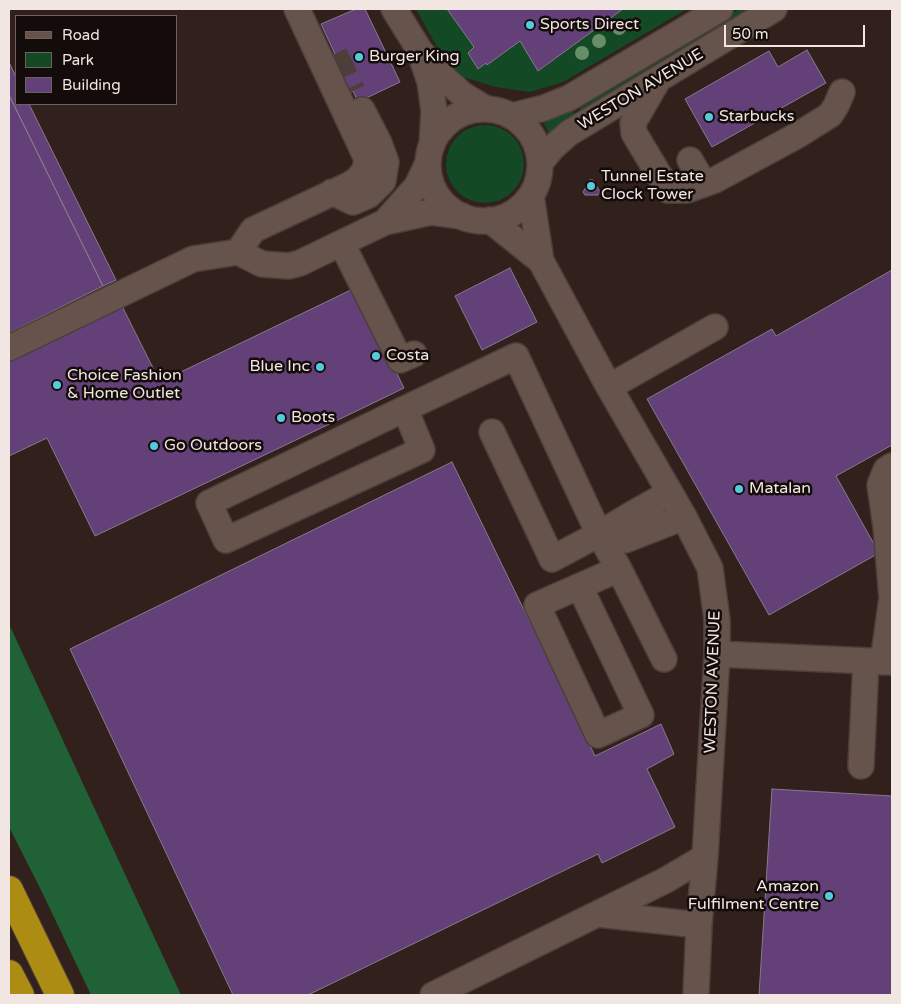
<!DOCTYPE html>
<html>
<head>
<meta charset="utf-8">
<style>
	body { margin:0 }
	#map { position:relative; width:901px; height:1004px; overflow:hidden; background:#31201b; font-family:"Varela Round",sans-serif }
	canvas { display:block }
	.frame { position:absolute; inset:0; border:10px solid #f2e6e2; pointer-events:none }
	.legend { position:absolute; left:15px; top:15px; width:162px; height:90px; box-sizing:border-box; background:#130c0a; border:1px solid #6c6360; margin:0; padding:6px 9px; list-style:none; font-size:15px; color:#f2e6e2 }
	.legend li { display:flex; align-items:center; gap:10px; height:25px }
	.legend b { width:25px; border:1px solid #6c6360 }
	.scale { position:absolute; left:724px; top:25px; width:141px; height:22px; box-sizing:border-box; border:2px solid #f2e6e2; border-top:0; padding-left:6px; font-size:15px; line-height:18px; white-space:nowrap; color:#f2e6e2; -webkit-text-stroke:4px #130c0a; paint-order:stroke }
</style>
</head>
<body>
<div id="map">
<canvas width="901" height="1004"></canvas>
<div class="frame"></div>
<ul class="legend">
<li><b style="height:6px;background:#66534c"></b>Road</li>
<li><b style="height:14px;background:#134a25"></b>Park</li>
<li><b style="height:14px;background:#644079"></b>Building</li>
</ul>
<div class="scale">50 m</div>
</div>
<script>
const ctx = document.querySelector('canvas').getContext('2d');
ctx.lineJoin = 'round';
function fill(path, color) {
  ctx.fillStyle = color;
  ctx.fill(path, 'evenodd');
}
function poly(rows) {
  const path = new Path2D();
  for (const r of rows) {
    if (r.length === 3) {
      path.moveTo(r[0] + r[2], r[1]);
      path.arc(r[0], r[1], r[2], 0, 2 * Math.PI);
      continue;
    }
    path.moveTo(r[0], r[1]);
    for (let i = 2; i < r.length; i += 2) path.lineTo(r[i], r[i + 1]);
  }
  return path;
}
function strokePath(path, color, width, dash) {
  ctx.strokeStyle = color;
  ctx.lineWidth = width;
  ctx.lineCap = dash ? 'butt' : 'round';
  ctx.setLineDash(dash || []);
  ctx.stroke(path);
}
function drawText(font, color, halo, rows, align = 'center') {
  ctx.font = font + ' "Varela Round",sans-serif';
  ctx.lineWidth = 5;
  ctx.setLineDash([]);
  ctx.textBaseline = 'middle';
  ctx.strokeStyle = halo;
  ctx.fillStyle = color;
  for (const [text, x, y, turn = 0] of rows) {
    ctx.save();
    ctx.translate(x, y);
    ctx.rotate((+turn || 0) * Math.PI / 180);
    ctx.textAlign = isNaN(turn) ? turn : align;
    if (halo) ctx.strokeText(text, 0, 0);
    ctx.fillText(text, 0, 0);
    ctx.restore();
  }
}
fill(poly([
	[416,9,447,9,474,47,468,53,478,69,486,63,488,65,520,41,539,71,623,9,687,9,563,82,530,92,496,87,463,77,442,56],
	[739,9,755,9,581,112,577,105],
	[571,108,575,115,549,134,545,125,542,121],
	[485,164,39]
]), '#134a25');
fill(poly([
	[9,624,181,995,91,995,42,892,9,827]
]), '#206235');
const building = poly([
	[356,9,365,9,400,82,358,102,353,91,343,96,325,59,335,54,321,24,356,9],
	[447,9,623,9,538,71,520,41,487,65,486,63,478,69,468,53,474,47,447,9],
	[807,50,826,83,712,147,685,99,769,51,778,67,807,50],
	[9,62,16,77,16,104,29,104,116,280,103,286,9,95,9,62],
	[9,95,103,286,9,333,9,95],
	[590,180,593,180,600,192,598,195,585,195,583,192,590,180],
	[510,268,537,322,482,350,455,296,510,268],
	[892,270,892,445,836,476,879,553,769,615,647,399,772,329,776,336,892,270],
	[355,288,404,388,367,406,95,536,47,438,9,456,9,360,122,306,160,382,355,288],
	[452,462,595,756,661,724,674,754,647,769,675,827,602,863,598,854,308,995,233,995,70,649,452,462],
	[772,789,892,796,892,995,759,995,772,789]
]);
fill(building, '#644079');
strokePath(building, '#857b8c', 1);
strokePath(poly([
	[335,54,353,91]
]), '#4e3e39', 25, [25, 12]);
const minor = poly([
	[394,9,420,51,441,75,463,95,486,109],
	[422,58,430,82,434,111,432,145],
	[658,80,633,123,634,133,668,190,687,190,715,180,798,135,830,115,836,106,842,92],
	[484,165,56],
	[512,116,544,108,569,98,720,9],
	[690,160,704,184],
	[540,163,552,148,569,133,774,9],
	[332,192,353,202,369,195,383,181,386,162,379,143,362,110],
	[531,196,541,261],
	[490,220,541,261,609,387,684,517,710,568,717,620,717,654,705,857,699,925,696,995],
	[385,222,417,186,428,163],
	[342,244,400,360,414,354],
	[238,252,253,230,351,184,358,179,365,170,367,159,297,9],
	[9,348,193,259,238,252,262,264,289,266,300,263,385,222,431,212,462,216],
	[609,387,715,327],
	[405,409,422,450,226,540,209,503,394,414,516,356,599,534,619,569,664,659],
	[492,432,552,559,599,534,634,513,670,493],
	[599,534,625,540,684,517],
	[580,587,641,715,598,735,537,605,619,569],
	[717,654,892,662],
	[883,662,892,598,886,527,880,485,886,470,892,466],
	[861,766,866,661],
	[597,914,699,925],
	[433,995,666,880,705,857]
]);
const highway = poly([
	[9,890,60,995],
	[9,974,20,995]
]);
strokePath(minor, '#4c3f3a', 28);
strokePath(highway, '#4c3f3a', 30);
strokePath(minor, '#66534c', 25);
strokePath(highway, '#ad8c13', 28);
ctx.fillStyle = '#668f67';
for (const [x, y] of [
	[619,28],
	[599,41],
	[582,53]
]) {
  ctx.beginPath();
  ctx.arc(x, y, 7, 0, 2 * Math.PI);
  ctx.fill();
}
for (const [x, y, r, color] of [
	[530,25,5,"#55cadf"],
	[359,57,5,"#55cadf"],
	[709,117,5,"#55cadf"],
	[591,186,5,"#55cadf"],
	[376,356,5,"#55cadf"],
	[320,367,5,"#55cadf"],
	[57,385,5,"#55cadf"],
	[281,418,5,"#55cadf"],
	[154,446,5,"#55cadf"],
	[739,489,5,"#55cadf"],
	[829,896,5,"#55cadf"]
]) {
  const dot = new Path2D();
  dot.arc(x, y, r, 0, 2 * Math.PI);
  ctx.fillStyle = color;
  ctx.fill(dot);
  strokePath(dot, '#130c0a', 2);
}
drawText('16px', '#f2e6e2', '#130c0a', [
	["Sports Direct",540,25],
	["Burger King",369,57],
	["Starbucks",719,117],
	["Tunnel Estate",601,177],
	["Clock Tower",601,195],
	["Costa",386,356],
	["Blue Inc",310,367,"right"],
	["Choice Fashion",67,376],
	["& Home Outlet",67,394],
	["Boots",291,418],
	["Go Outdoors",164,446],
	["Matalan",749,489],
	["Amazon",819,887,"right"],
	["Fulfilment Centre",819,905,"right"]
], 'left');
drawText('16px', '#f2e6e2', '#130c0a', [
	["WESTON AVENUE",641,90,-31],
	["WESTON AVENUE",713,682,-88]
]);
</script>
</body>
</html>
